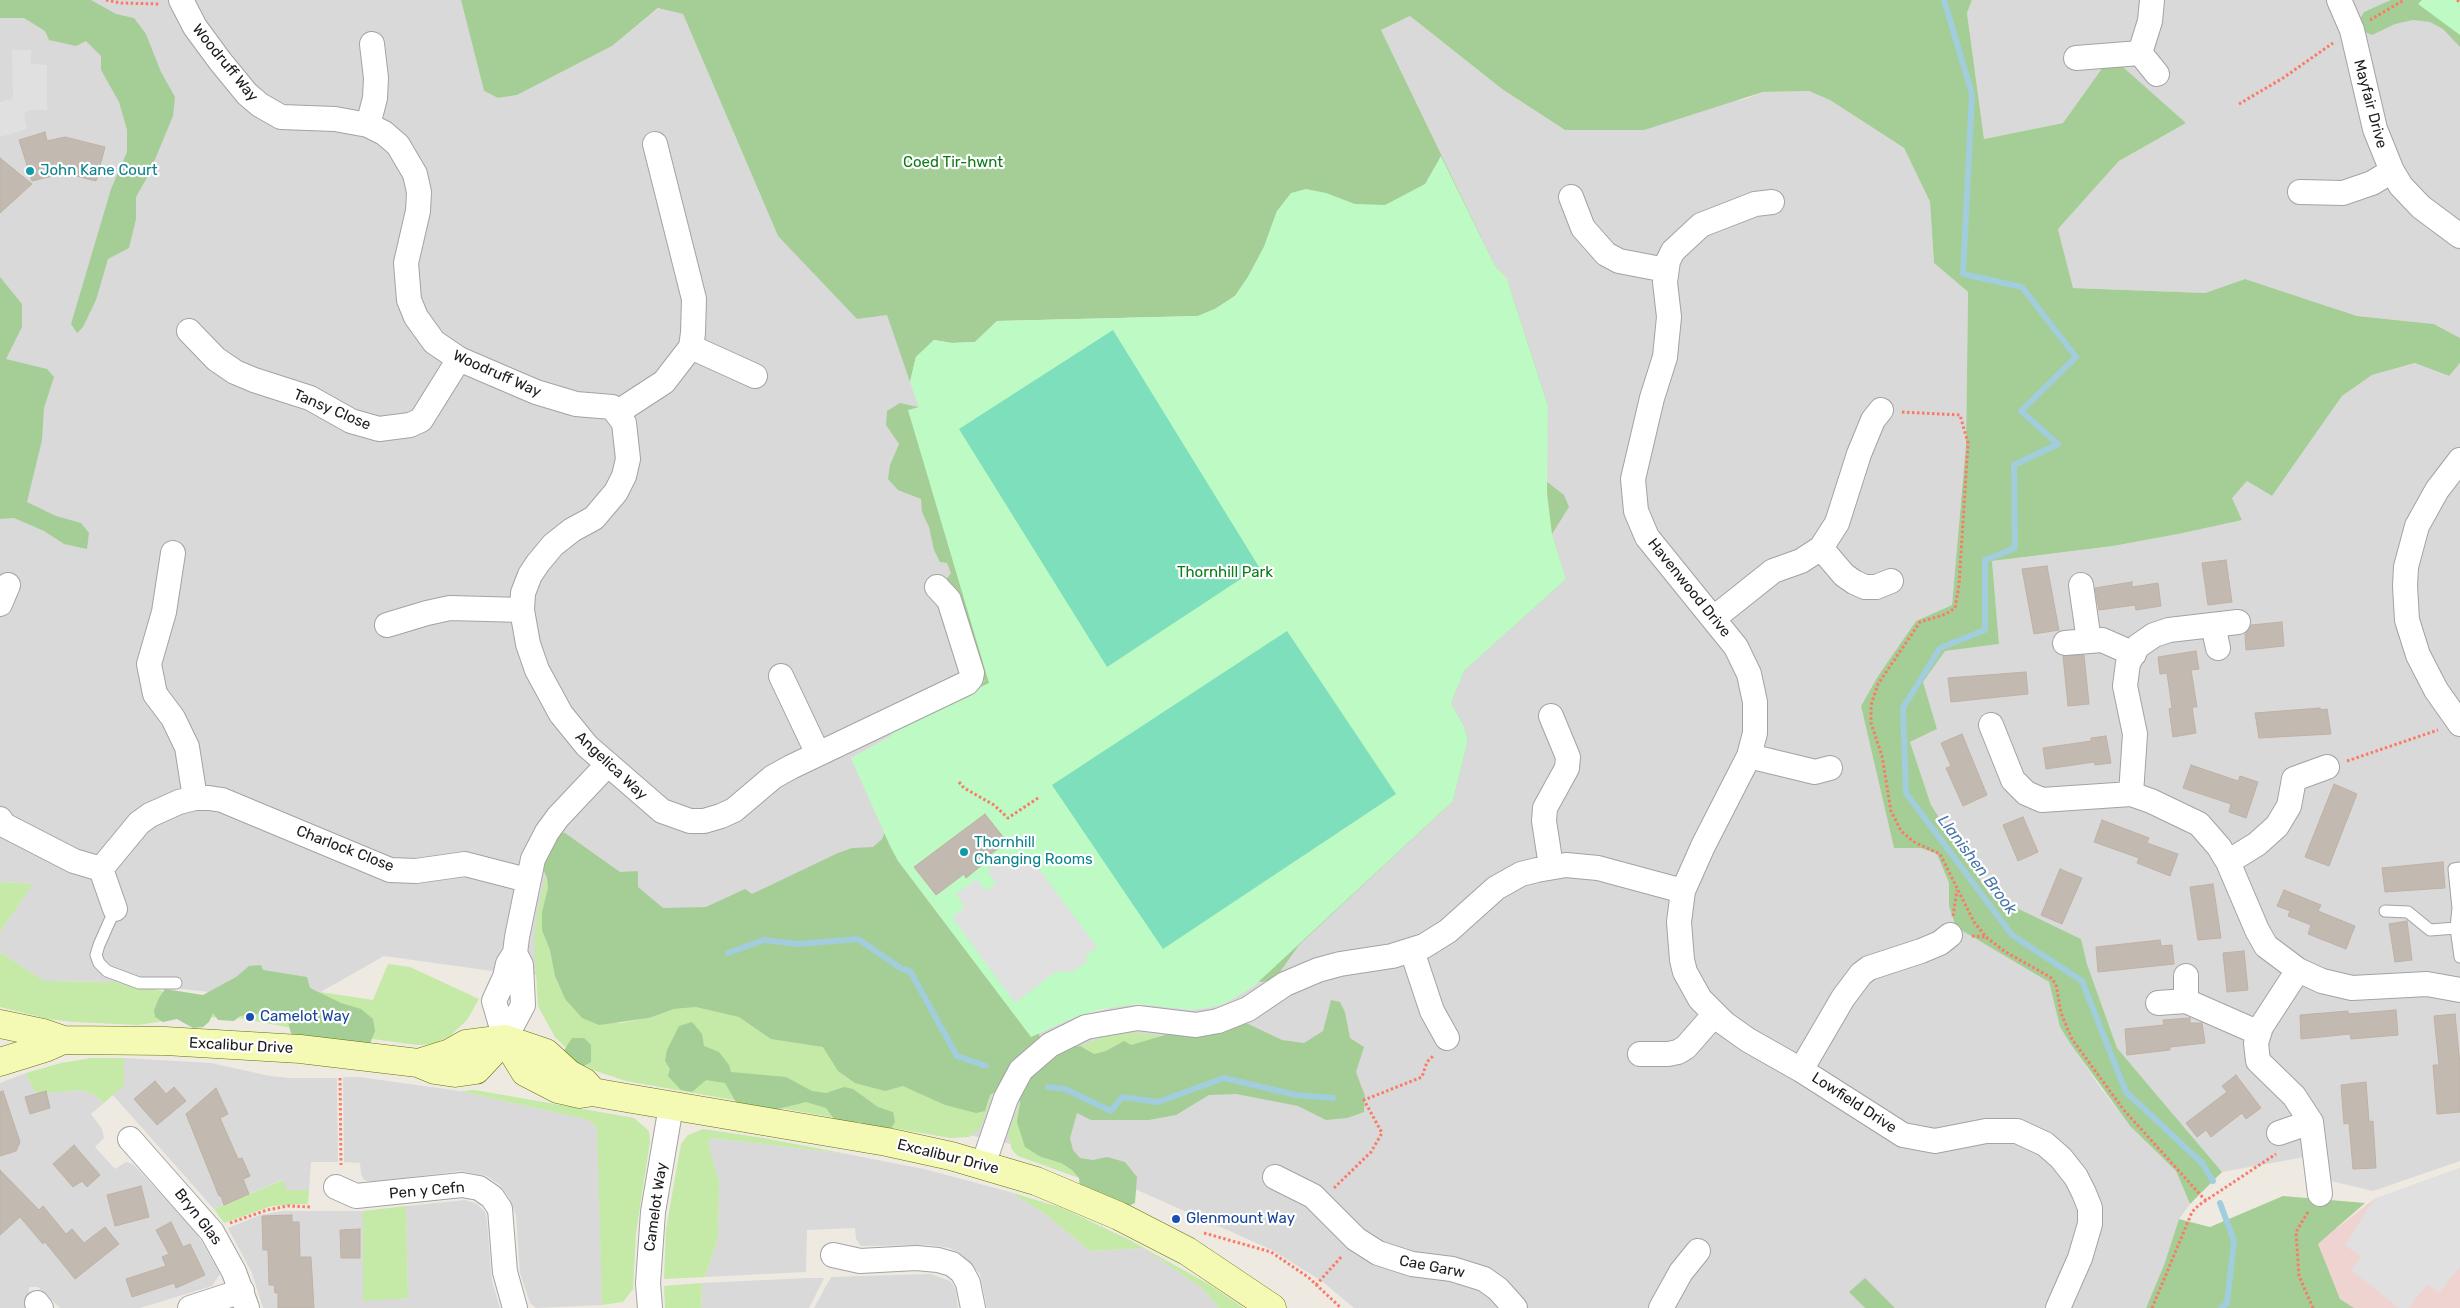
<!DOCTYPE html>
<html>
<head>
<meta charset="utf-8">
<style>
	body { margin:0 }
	canvas { display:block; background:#eeeae2 }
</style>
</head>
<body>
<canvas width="2460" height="1308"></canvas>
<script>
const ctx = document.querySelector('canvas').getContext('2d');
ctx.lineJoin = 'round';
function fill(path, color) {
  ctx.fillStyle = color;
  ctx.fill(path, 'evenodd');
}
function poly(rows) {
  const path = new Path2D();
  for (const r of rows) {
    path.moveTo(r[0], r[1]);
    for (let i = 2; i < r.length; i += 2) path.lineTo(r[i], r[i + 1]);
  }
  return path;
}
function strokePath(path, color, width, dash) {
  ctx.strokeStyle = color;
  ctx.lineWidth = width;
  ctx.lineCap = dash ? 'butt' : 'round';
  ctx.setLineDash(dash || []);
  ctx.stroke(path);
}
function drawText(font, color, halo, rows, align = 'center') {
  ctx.font = font + ' Rubik,sans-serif';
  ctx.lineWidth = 4.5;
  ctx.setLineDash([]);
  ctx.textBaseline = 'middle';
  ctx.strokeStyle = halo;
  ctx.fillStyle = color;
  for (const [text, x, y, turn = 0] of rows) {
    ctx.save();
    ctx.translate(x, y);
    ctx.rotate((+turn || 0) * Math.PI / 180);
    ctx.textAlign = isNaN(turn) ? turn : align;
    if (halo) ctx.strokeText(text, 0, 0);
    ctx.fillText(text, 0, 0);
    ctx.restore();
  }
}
fill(poly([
	[0,0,461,0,484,91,498,98,517,95,612,46,659,8,683,14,778,236,887,314,919,407,908,409,989,683,889,729,892,736,851,758,1076,1017,1121,1005,1154,1005,1192,1010,1212,1007,1226,1003,1254,986,1453,801,1464,726,1451,704,1464,671,1566,579,1552,534,1545,465,1508,279,1495,266,1381,30,1410,16,1502,89,1565,130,1745,99,1763,92,1809,91,1830,100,1904,148,1930,202,1934,263,1968,292,1966,446,1952,605,1916,621,1878,676,1861,706,1894,848,1921,848,1937,854,1949,883,1949,906,1974,938,2015,960,2049,982,2060,1027,2100,1087,2130,1126,2176,1171,2190,1204,2179,1219,2164,1265,2146,1308,1895,1308,1865,1279,1850,1292,1865,1308,1354,1308,1323,1282,1272,1250,1090,1169,1025,1147,955,1132,634,980,514,974,384,956,303,1002,116,982,44,981,0,952,0,932,33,884,0,882],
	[1972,0,2422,0,2460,35,2460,338,2434,324,2357,316,2245,279,2205,293,2073,288,2058,229,2119,161,2186,123,2123,67,2103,67,2063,123,1984,139,1967,13],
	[2416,363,2448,376,2460,363,2460,1161,2373,1191,2331,1181,2305,1157,2222,1172,2117,1048,2087,964,2081,939,1990,895,1931,805,1910,742,1937,729,1922,682,1944,651,1999,644,1992,561,2113,546,2178,534,2242,519,2231,498,2247,481,2272,496,2342,396,2372,375],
	[124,1058,211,1063,270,1076,290,1078,337,1078,338,1162,311,1162,309,1190,287,1190,282,1180,214,1209,112,1094,124,1085],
	[26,1073,36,1094,80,1090,93,1094,104,1103,91,1114,102,1129,104,1138,95,1147,115,1169,126,1162,133,1164,196,1232,220,1274,212,1286,140,1308,60,1308,38,1287,29,1287,28,1308,0,1308,0,1083],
	[343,1077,359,1077,460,1091,589,1120,597,1128,598,1139,602,1305,536,1308,530,1303,520,1273,516,1215,509,1198,500,1185,487,1176,460,1171,372,1182,364,1180,361,1174,360,1163,344,1162],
	[711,1138,847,1154,924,1169,1010,1192,1044,1213,1090,1251,1143,1248,1202,1288,1219,1308,987,1308,980,1274,962,1255,950,1248,930,1245,861,1246,856,1239,855,1228,807,1230,806,1272,705,1277,718,1239,719,1181,708,1143],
	[465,1200,477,1204,485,1212,487,1222,492,1281,500,1308,263,1308,252,1273,228,1228,260,1215,283,1211,363,1211,363,1300,408,1298,406,1206],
	[931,1274,950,1281,956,1290,958,1308,814,1308,831,1277],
	[807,1278,824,1278,809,1308,701,1308,702,1283]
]), '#dad9d9');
fill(poly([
	[2460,1168,2460,1308,2354,1308,2340,1299,2317,1244,2374,1199]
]), '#efd3d0');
fill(poly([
	[545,876,548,888,542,912,542,930,550,950,555,976,565,999,582,1018,621,1023,649,1018,674,1009,696,1007,739,1017,771,1039,824,1047,838,1071,885,1091,903,1086,921,1094,985,1111,990,1095,993,1093,983,1122,978,1130,969,1137,950,1138,626,1081,593,1070,579,1061,555,1037,538,1006,534,942,537,915],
	[0,882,33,884,0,932],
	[0,952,44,981,116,982,192,997,216,994,263,970,307,977,307,990,373,1000,388,964,410,967,479,999,467,1020,450,1036,433,1044,418,1045,297,1029,239,1018,189,1017,138,1025,74,1022,48,1019,0,1007],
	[1129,1032,1165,1036,1131,1045,1115,1045,1106,1051,1094,1054,1080,1046,1108,1035],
	[91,1058,124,1058,124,1085,104,1103,93,1094,80,1090,36,1094,26,1073,61,1063],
	[475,1090,634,1118,649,1131,650,1142,636,1233,633,1289,623,1302,602,1305,597,1128,589,1120,460,1091],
	[1020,1103,1017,1122,1041,1157,1061,1163,1072,1170,1079,1178,1018,1156,1012,1150,1008,1134],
	[703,1129,764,1138,847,1154,711,1138,708,1143,719,1181,718,1239,705,1277,664,1279,666,1229,681,1144,688,1135],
	[283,1180,287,1190,309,1190,308,1204,272,1206,224,1223,214,1209],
	[1010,1192,1062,1208,1130,1240,1210,1285,1244,1308,1219,1308,1202,1288,1143,1248,1090,1251,1044,1213],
	[406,1206,408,1298,363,1301,363,1211],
	[702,1283,701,1308,665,1308,664,1286]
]), '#c5e9a6');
fill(poly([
	[0,0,91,0,116,14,134,18,146,34,161,72,175,97,173,116,149,174,136,197,136,219,129,248,108,259,96,300,83,327,77,333,71,324,111,189,127,152,127,130,119,102,101,70,101,56,86,41,76,46,49,40,45,31,24,18,0,18],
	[461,0,1972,0,1967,13,1984,139,2063,123,2103,67,2123,67,2186,123,2119,161,2058,229,2073,288,2205,293,2245,279,2357,316,2434,324,2460,338,2460,363,2449,376,2415,363,2372,375,2342,396,2272,496,2247,481,2232,498,2242,520,2178,534,2113,546,1992,561,1999,644,1945,651,1923,682,1937,729,1910,742,1931,805,1990,895,2081,939,2087,964,2117,1048,2222,1172,2190,1204,2176,1171,2130,1126,2070,1043,2060,1027,2049,982,1956,927,1949,906,1949,883,1937,854,1921,848,1894,848,1861,706,1878,676,1916,621,1952,605,1966,445,1968,292,1934,263,1930,202,1904,148,1830,100,1809,91,1763,92,1644,130,1565,130,1502,89,1410,16,1381,30,1495,266,1507,279,1548,406,1546,481,1564,495,1569,507,1552,534,1566,579,1464,671,1451,704,1464,726,1468,740,1453,801,1299,945,1275,979,1262,982,1253,981,1277,211,1264,247,1248,277,1235,296,1215,309,1198,316,997,321,975,342,952,343,934,340,916,357,910,382,887,315,857,319,778,236,683,14,658,8,612,46,517,95,498,98,484,91],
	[2391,0,2460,0,2460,47,2443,29,2430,22,2413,20,2395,24,2372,35,2362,31,2358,22,2364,12],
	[0,277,22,304,22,327,6,359,47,369,54,377,44,408,42,440,27,502,56,516,81,523,89,533,87,549,64,544,44,531,14,518,0,519],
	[900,403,927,409,1021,686,966,691,980,687,985,680,980,677,943,584,951,573,947,563,940,562,934,550,929,527,922,512,921,499,898,490,888,479,890,465,899,444,886,425,887,411],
	[886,830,1037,1029,1041,1040,1037,1070,1065,1048,1080,1046,1094,1054,1106,1051,1124,1041,1131,1045,1172,1033,1242,1021,1282,1040,1304,1043,1323,1031,1331,1000,1340,1002,1345,1012,1350,1038,1364,1047,1356,1072,1365,1096,1364,1112,1347,1118,1326,1120,1298,1106,1236,1094,1209,1095,1176,1115,1149,1120,1091,1120,1077,1113,1070,1138,1073,1150,1080,1158,1093,1160,1107,1157,1125,1162,1137,1177,1135,1203,1122,1209,1080,1188,1079,1178,1072,1170,1061,1163,1041,1157,1025,1147,1017,1122,1020,1103,1017,1088,1004,1086,990,1095,985,1111,976,1113,945,1105,903,1086,885,1091,855,1083,838,1071,823,1047,771,1039,739,1017,696,1007,674,1009,649,1018,599,1025,582,1018,565,999,555,976,550,950,542,930,542,912,548,888,547,878,538,858,557,832,565,833,620,872,638,871,638,887,663,908,706,907,745,889,752,894,838,853,852,848,873,847,882,839],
	[261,965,263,970,307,977,310,988,341,1003,361,1009,373,1019,375,1031,369,1046,326,1038,319,1044,292,1037,288,1022,269,1013,240,1016,234,1021,218,1020,213,1013,209,1022,203,1027,193,1028,177,1019,163,1022,155,1017,154,1010,159,998,165,989,203,995,236,977,249,966],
	[692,1022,702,1034,704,1046,719,1052,729,1065,731,1072,786,1077,812,1091,826,1093,844,1087,853,1089,878,1107,893,1112,895,1122,890,1131,871,1128,860,1122,837,1123,826,1108,806,1102,774,1110,737,1104,725,1083,706,1080,692,1092,681,1090,668,1076,670,1069,665,1061,667,1050,679,1026],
	[572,1038,584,1038,591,1045,591,1062,577,1070,563,1052],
	[2283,1196,2365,1203,2318,1244,2340,1299,2354,1308,2146,1308,2164,1265,2179,1219,2210,1227],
	[1865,1278,1895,1308,1865,1308,1849,1292]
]), '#a5ce96');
fill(poly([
	[2422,0,2460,0,2460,35,2418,4],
	[1441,156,1495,266,1507,279,1548,406,1547,493,1552,534,1566,579,1464,671,1451,704,1464,726,1468,740,1453,801,1254,986,1226,1003,1212,1007,1192,1010,1138,1004,1102,1009,1076,1017,1031,1037,898,861,890,846,851,758,891,736,888,729,989,683,908,410,919,407,910,382,916,357,934,340,952,343,975,342,997,321,1198,316,1215,309,1235,296,1248,277,1264,247,1277,211,1291,193,1306,189,1326,193,1355,204,1385,205,1425,184]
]), '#bdfac4');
fill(poly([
	[1113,330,1259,567,1107,667,959,429],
	[1287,631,1396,794,1163,949,1052,785]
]), '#7edfbc');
fill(poly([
	[12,50,31,50,31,64,47,65,47,110,32,110,24,113,27,129,0,137,0,102,12,99,13,96],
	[1007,855,1017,867,1030,857,1097,947,1085,956,1088,961,1072,972,1063,971,1054,973,1015,1003,952,917,965,907,956,894,977,879,986,891,996,883,987,871],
	[2460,1168,2460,1267,2439,1293,2428,1284,2408,1308,2399,1308,2351,1270,2361,1257,2345,1245,2374,1199]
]), '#e0e0e0');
strokePath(poly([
	[1944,0,1972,94,1963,274,2022,287,2076,357,2021,411,2058,444,2014,465,2015,548,1985,560,1985,630,1940,648,1903,708,1906,793,2012,935,2082,981,2126,1092,2202,1163,2213,1181],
	[728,953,764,940,798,944,858,939,902,969,910,971,957,1056,986,1066],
	[1048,1087,1065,1089,1111,1111,1122,1097,1158,1102,1224,1078,1296,1095,1333,1098],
	[2220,1203,2234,1241,2227,1303,2221,1308]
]), '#a1cddc', 6);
const building = poly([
	[45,132,47,141,65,137,105,147,96,181,65,173,32,181,19,140,45,132],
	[0,158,32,184,0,213,0,158],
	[2226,560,2232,602,2208,605,2202,563,2226,560],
	[2047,566,2059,630,2034,634,2022,569,2047,566],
	[2132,582,2132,587,2158,583,2161,606,2136,610,2135,605,2099,610,2095,588,2132,582],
	[2282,622,2284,646,2246,650,2245,634,2251,625,2282,622],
	[2196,651,2199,669,2191,670,2197,707,2192,707,2196,733,2173,737,2169,709,2172,708,2167,673,2160,674,2158,657,2196,651],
	[2084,655,2089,704,2068,706,2063,656,2084,655],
	[2026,672,2028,694,1951,702,1948,678,2026,672],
	[2320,708,2320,710,2327,709,2331,734,2259,738,2255,713,2320,708],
	[1962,734,1987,795,1963,806,1946,768,1951,766,1941,743,1962,734],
	[2106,736,2111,763,2095,765,2094,762,2046,769,2043,748,2091,741,2091,738,2106,736],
	[2191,765,2238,781,2240,776,2258,782,2246,818,2229,812,2231,804,2183,788,2191,765],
	[2334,784,2357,794,2329,866,2305,857,2334,784],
	[985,814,1007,842,980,862,982,865,966,878,964,874,936,895,914,867,985,814],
	[2023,817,2038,852,2018,861,2003,825,2023,817],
	[2102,820,2149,838,2147,843,2178,854,2170,876,2137,863,2139,858,2094,842,2102,820],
	[2443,862,2445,888,2385,892,2382,868,2443,862],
	[2060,869,2082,878,2062,924,2041,915,2060,869],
	[2213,884,2221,938,2198,940,2190,887,2213,884],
	[2284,890,2321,905,2318,911,2355,926,2346,949,2308,934,2311,925,2288,916,2290,911,2277,906,2284,890],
	[2407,921,2412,960,2395,962,2389,924,2407,921],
	[2160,940,2161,946,2172,945,2174,964,2098,972,2096,947,2160,940],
	[2244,951,2248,990,2227,992,2223,953,2244,951],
	[2396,1010,2398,1035,2351,1039,2350,1034,2301,1039,2300,1015,2348,1011,2348,1014,2396,1010],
	[2455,1014,2460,1064,2460,1112,2437,1114,2433,1065,2439,1065,2434,1016,2455,1014],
	[2190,1018,2190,1023,2202,1023,2205,1043,2170,1047,2170,1050,2127,1055,2125,1029,2164,1025,2163,1020,2190,1018],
	[2236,1075,2261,1108,2246,1119,2242,1113,2211,1137,2206,1130,2197,1137,2186,1123,2227,1092,2222,1086,2236,1075],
	[155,1081,166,1094,174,1087,186,1101,157,1125,134,1099,155,1081],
	[2366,1082,2369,1122,2373,1121,2376,1168,2353,1169,2349,1123,2344,1124,2341,1085,2366,1082],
	[216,1088,228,1114,220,1118,238,1159,242,1158,250,1176,243,1179,249,1194,224,1205,221,1196,219,1196,186,1114,216,1088],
	[3,1091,20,1142,16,1151,0,1156,0,1092,3,1091],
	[46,1091,50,1108,30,1114,25,1097,46,1091],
	[74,1145,100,1175,87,1187,82,1181,73,1187,53,1164,74,1145],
	[0,1170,39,1210,43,1206,66,1234,72,1229,84,1243,105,1227,119,1244,75,1279,45,1242,43,1244,20,1217,0,1235,0,1170],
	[141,1186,149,1217,115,1226,107,1195,141,1186],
	[292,1215,292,1222,299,1222,300,1257,311,1257,314,1308,278,1308,278,1293,275,1293,274,1285,269,1285,268,1250,263,1250,262,1216,292,1215],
	[171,1222,183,1247,190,1244,205,1275,176,1288,174,1283,132,1297,126,1279,166,1266,162,1257,169,1254,156,1230,171,1222],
	[360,1229,360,1258,341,1258,340,1230,360,1229]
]);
fill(building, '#c2bab1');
strokePath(building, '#c0b1a4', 1);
const lane = poly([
	[115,909,99,945,96,955,99,963,107,971,139,983,176,983],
	[2385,911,2408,912,2430,930,2456,928,2460,957],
	[2456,928,2458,908,2454,869,2460,868]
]);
const street = poly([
	[181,0,195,27,220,61,247,94,260,105,281,117,335,119,368,125,384,133,398,145,415,174,419,192,418,211,406,263,409,300,416,317,434,342,459,359,536,392,576,404,612,407,624,423,628,459,624,476,616,492,594,518,572,530,553,545,538,563,530,575,523,593,522,610,528,644,537,670,561,714,587,746,662,811,690,821,704,821,721,816,734,810,773,777,791,767,967,683,971,678,972,673,949,600,937,587],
	[2339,0,2352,30,2375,129,2392,171,2401,186,2421,207,2460,236],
	[2140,53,2157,74],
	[2076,58,2140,53,2150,21,2152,0],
	[368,125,375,98,376,78,372,44],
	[2300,192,2343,193,2372,183,2392,171],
	[1571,197,1583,228,1606,254,1619,261,1666,270],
	[1772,202,1755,204,1701,225,1673,251,1668,261,1665,282,1669,317,1665,357,1652,398,1633,479,1636,511,1647,537,1736,647,1749,674,1755,702,1755,733,1749,756,1703,846,1683,891,1679,922,1682,960,1685,972,1700,999,1724,1023,1748,1040,1801,1070,1903,1135,1935,1141,1986,1131,2017,1131,2045,1144,2061,1158,2076,1177,2084,1193,2090,1208,2090,1224,2080,1258,2058,1308],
	[189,331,216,359,235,372,254,380,310,398,351,421,379,429,410,425,421,420,459,359],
	[691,347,755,376],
	[618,412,664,382,691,347,693,333,694,299,655,144],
	[2460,460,2437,490,2417,526,2406,567,2405,586,2407,620,2418,655,2436,690,2460,724],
	[1821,548,1844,575,1854,582,1865,587,1876,587,1891,581],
	[173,553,164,612,149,664,155,694,173,718,187,747,195,798],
	[2081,585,2089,641],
	[0,604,8,585],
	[1714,618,1773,571,1801,561,1821,548,1837,523,1859,454,1873,420,1881,410],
	[387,625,427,613,450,608,522,610],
	[2213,625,2218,648],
	[2065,643,2102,640,2134,654],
	[781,676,818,754],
	[1551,716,1568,757,1567,768,1545,808,1544,821,1551,866],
	[1991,725,2013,780,2026,793,2042,800,2131,794,2151,801,2199,824,2219,847,2228,862,2257,930,2266,946,2298,970,2322,981,2352,988,2427,984,2460,990],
	[1749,756,1815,772,1830,768],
	[2131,794,2135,734,2125,686,2128,663,2138,646,2154,635,2169,630,2238,622],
	[0,819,4,825,74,861,101,869,139,823,150,815,179,802,195,798,209,798,222,800,390,870,416,871,465,864,527,880],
	[2228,862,2257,844,2277,826,2289,806,2294,779,2327,767],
	[101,869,115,909],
	[1412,951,1432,1011,1447,1038],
	[2298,970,2261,1027,2256,1043,2258,1061,2294,1096,2311,1122,2320,1194],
	[2186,976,2186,1001],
	[2158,1003,2186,1001,2259,1033],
	[505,1039,523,1005,521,965,515,953,517,937,533,859,547,832,558,817,608,764],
	[505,1039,494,1001,505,977,508,964,515,953],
	[1640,1054,1668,1054,1678,1052,1686,1047,1714,1015],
	[1801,1070,1843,998,1861,974,1869,968,1921,951,1940,943,1950,935],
	[2279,1133,2311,1122],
	[130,1139,212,1232,234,1272,247,1308],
	[983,1165,1006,1098,1021,1070,1050,1045,1086,1027,1138,1018,1196,1025,1218,1021,1248,1009,1285,984,1318,970,1340,964,1392,956,1424,946,1448,931,1496,888,1521,874,1537,870,1566,865,1598,868,1683,891],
	[1275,1177,1313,1196,1356,1239,1378,1253,1412,1264,1452,1269,1484,1279,1498,1289,1515,1308],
	[336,1187,356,1196,462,1185,479,1188,492,1197,500,1209,505,1272,515,1308],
	[833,1255,860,1261,916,1258,938,1260,952,1264,962,1272,968,1283,973,1308],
	[37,1303,41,1308],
	[190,1308,242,1291],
	[650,1308,648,1283,653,1212,671,1106],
	[1661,1308,1681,1272,1698,1251]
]);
const secondary = poly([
	[0,1024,43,1033,63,1040,165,1041,300,1049,418,1063,435,1070,455,1073,476,1070,505,1039],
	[505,1039,525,1072,558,1089,580,1094,593,1092,609,1095,887,1142,951,1156,1036,1181,1119,1216,1187,1251,1272,1308],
	[0,1062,45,1048,63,1040],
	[418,1063,450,1053,466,1044,505,1039,546,1053,569,1074,584,1082,593,1092]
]);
strokePath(lane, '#a3a3a3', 13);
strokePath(street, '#a3a3a3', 26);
strokePath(secondary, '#647304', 29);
strokePath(poly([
	[106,0,121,3,160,4],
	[2457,0,2460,2],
	[2370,20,2404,0],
	[2239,104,2283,78,2333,43],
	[1902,412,1960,415,1968,443,1959,585,1955,608,1946,614,1920,622,1878,684,1871,705,1871,723,1882,756,1891,811,1901,831,1914,842,1940,854,1974,922,1986,937,2004,951,2050,977,2056,984,2061,1013,2072,1039,2123,1109,2206,1201],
	[2347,761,2438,730],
	[959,782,964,788,994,805,1008,818,1038,798],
	[1953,916,1957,890],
	[1972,936,1985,937],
	[340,1078,341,1165],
	[1334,1188,1371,1152,1382,1133,1364,1100,1422,1077,1427,1062,1434,1055],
	[2308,1212,2296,1232,2299,1276,2313,1308],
	[230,1223,267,1210,288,1206,311,1207],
	[1204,1233,1271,1252,1308,1277,1341,1308],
	[1316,1285,1342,1256],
	[2152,1308,2192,1212,2199,1205,2276,1154]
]), '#fb7966', 3, [2.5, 2.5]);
strokePath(lane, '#fff', 11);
strokePath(street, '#fff', 24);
strokePath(secondary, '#f4fab4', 28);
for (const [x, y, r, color] of [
	[30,171,5,"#0f9aa8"],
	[964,852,5,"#0f9aa8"],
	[250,1017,5,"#1a4fb4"],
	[1176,1219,5,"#1a4fb4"]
]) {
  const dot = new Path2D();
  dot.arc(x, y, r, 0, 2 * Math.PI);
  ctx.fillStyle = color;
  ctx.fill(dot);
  strokePath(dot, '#fff', 2);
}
drawText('15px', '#1c1c1c', '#fff', [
	["Woodruff Way",225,63,51],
	["Mayfair Drive",2370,104,75],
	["Woodruff Way",497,374,24],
	["Tansy Close",332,410,23],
	["Havenwood Drive",1689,588,51],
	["Angelica Way",611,766,43],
	["Charlock Close",345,849,21],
	["Excalibur Drive",241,1046,3],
	["Lowfield Drive",1854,1103,33],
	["Excalibur Drive",948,1157,14],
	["Pen y Cefn",427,1191,-5],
	["Camelot Way",656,1207,-82],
	["Bryn Glas",198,1217,52],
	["Cae Garw",1432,1267,11]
]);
drawText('15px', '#0a7b17', '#fff', [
	["Coed Tir-hwnt",953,163],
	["Thornhill Park",1225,573]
]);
drawText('15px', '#0d838f', '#fff', [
	["John Kane Court",40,171],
	["Thornhill",974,843],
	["Changing Rooms",974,860]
], 'left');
drawText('15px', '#164399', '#fff', [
	["Camelot Way",260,1017],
	["Glenmount Way",1186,1219]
], 'left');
drawText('italic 16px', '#4877ac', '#fff', [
	["Llanishen Brook",1977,865,53]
]);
</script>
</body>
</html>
